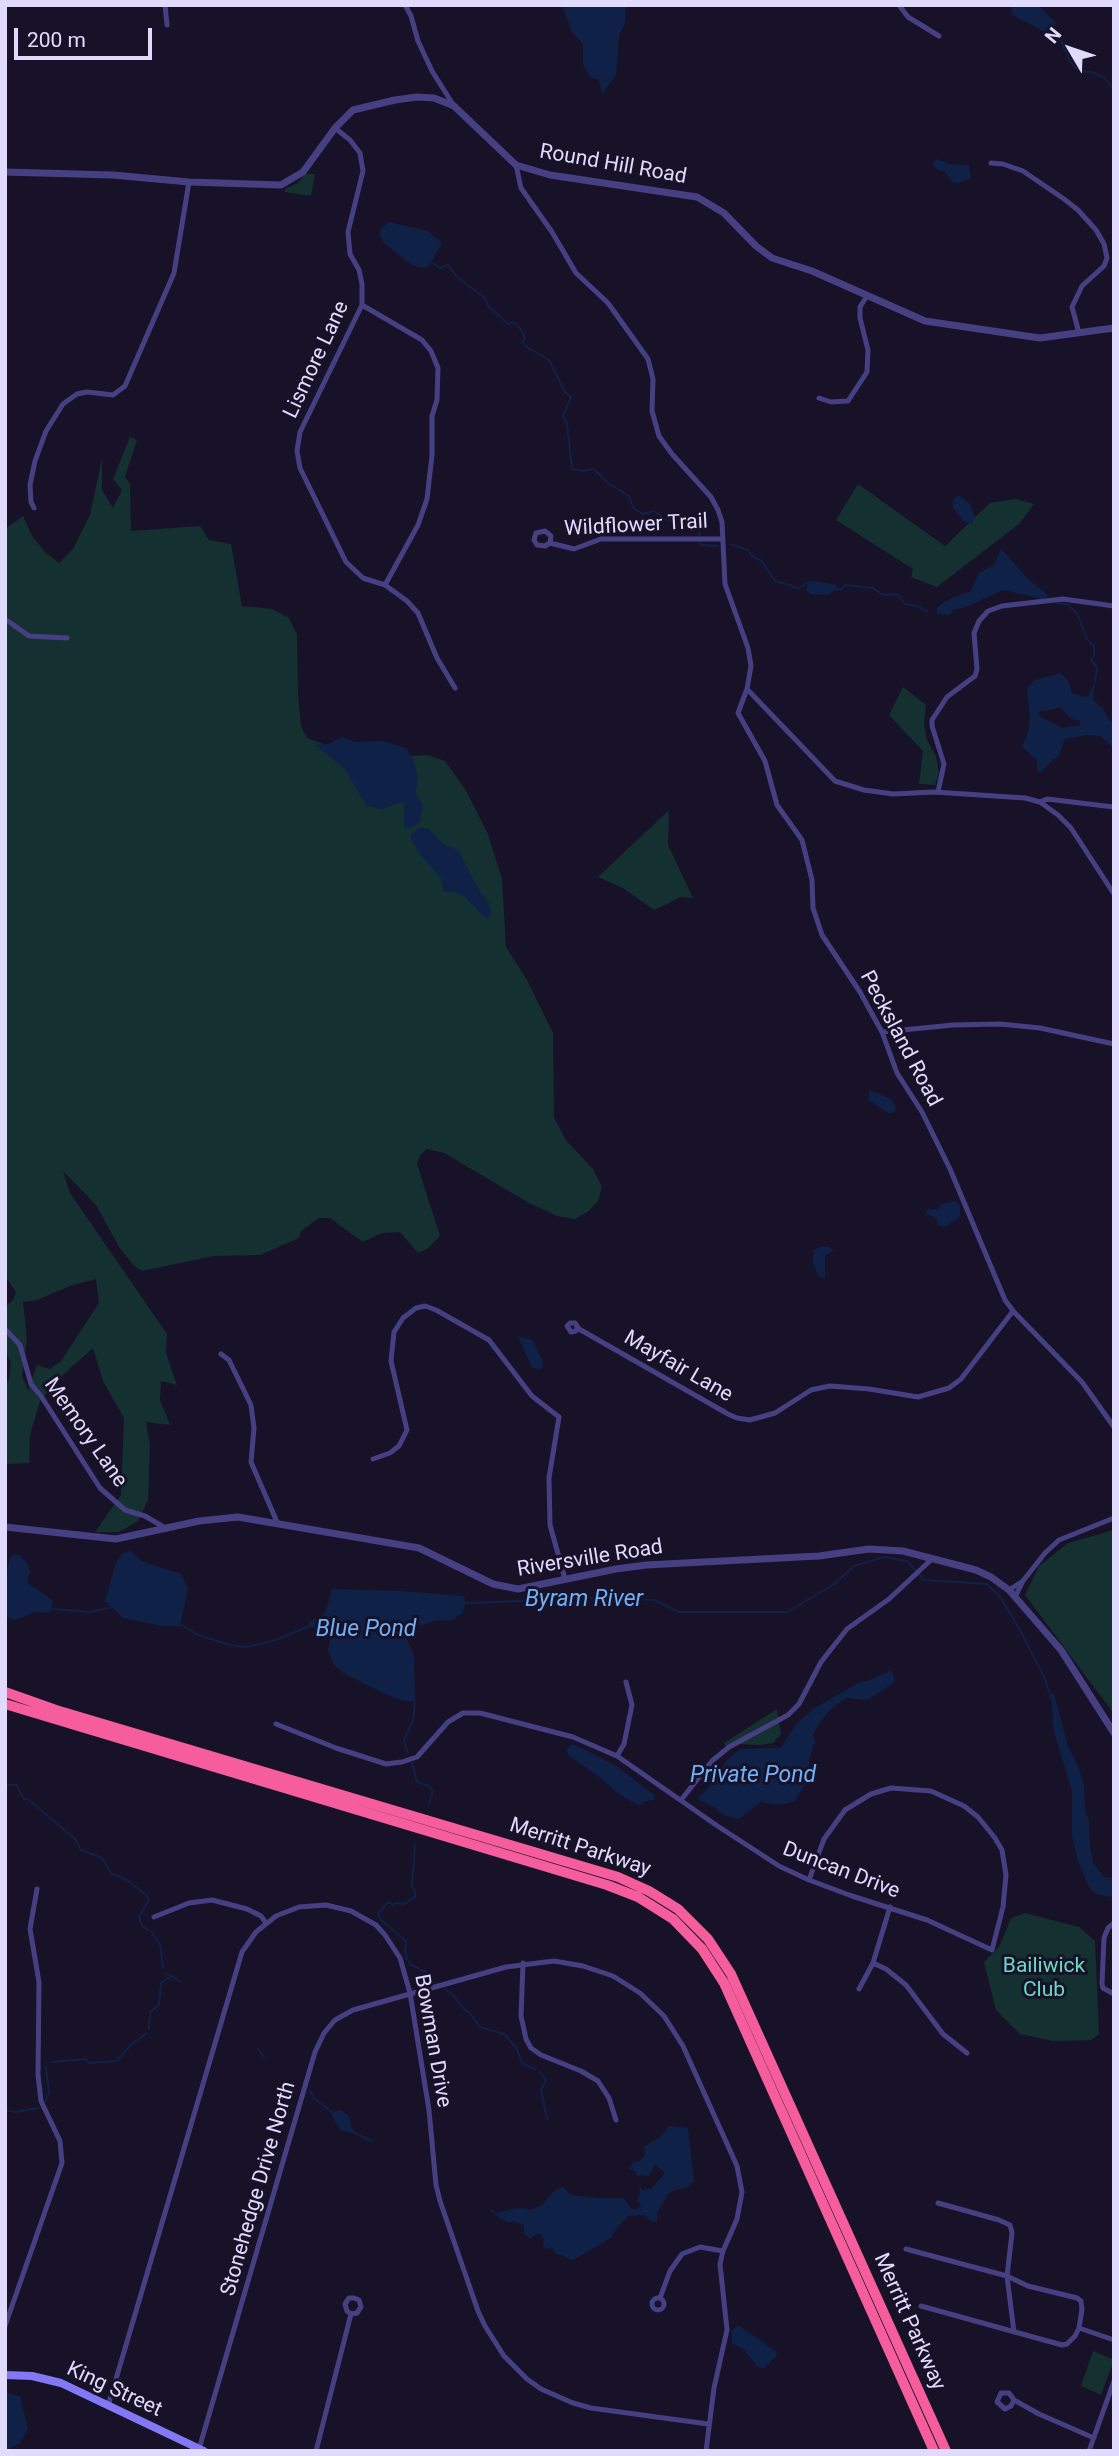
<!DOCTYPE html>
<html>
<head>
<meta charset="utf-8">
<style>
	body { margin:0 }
	#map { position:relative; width:1119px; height:2456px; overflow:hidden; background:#171227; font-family:Roboto,sans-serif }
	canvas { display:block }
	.frame { position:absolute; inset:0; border:7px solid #e0dafd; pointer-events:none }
	.north { position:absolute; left:1035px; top:14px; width:70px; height:70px; -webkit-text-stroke:5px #171227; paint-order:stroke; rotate:309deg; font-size:19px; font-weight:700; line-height:28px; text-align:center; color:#e0dafd }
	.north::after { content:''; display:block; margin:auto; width:24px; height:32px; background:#e0dafd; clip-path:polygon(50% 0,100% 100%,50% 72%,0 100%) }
	.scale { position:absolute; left:14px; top:28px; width:138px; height:32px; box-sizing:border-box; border:4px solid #e0dafd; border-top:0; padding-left:9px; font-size:21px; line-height:24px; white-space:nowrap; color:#e0dafd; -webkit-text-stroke:5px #171227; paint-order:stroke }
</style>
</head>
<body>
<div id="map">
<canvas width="1119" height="2456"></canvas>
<div class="frame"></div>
<div class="north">N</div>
<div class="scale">200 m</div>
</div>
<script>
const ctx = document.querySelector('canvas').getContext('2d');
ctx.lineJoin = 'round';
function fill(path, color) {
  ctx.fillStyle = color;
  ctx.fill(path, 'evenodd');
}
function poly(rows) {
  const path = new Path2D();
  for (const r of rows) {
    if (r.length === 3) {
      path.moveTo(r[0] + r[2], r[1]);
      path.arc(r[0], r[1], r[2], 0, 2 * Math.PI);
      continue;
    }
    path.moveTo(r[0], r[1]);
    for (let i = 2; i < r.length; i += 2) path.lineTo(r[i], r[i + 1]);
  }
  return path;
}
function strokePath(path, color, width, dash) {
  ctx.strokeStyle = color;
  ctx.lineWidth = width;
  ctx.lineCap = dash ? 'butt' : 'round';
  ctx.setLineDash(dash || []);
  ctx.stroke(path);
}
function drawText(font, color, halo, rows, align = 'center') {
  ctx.font = font + ' Roboto,sans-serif';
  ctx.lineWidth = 6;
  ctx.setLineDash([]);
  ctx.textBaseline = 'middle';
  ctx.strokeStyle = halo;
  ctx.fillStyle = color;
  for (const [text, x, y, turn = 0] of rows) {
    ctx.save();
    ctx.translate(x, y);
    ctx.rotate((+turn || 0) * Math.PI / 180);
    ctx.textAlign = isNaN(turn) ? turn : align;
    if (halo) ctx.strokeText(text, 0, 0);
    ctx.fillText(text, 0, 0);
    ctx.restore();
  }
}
fill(poly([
	[305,174,315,174,311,196,285,192,285,189,298,183],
	[130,437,137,440,125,477,130,484,131,531,200,526,209,540,231,544,242,606,272,609,289,618,297,635,298,694,301,726,307,738,337,749,410,756,428,755,445,761,465,789,488,834,502,879,506,947,527,980,553,1033,554,1117,565,1139,593,1169,602,1187,598,1201,589,1211,575,1219,557,1216,529,1203,444,1153,427,1149,421,1154,417,1164,440,1236,427,1249,418,1253,400,1232,382,1233,363,1242,330,1218,319,1218,301,1231,299,1238,260,1255,214,1256,142,1271,134,1266,119,1247,96,1205,63,1171,70,1193,167,1334,166,1353,177,1385,161,1381,160,1400,170,1425,146,1422,150,1446,148,1500,138,1521,119,1532,95,1532,121,1495,124,1418,103,1381,93,1348,56,1381,40,1401,30,1435,29,1463,5,1464,5,1387,9,1379,11,1363,5,1350,5,1307,13,1300,16,1292,5,1276,5,529,23,516,32,536,45,552,59,563,73,549,90,515,102,458,102,490,113,508,122,490,113,479],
	[96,1279,99,1303,61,1361,50,1369,37,1365,28,1390,22,1376,27,1339,23,1302,37,1300,70,1286],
	[858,484,945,546,990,503,1016,499,1034,504,1019,524,937,587,911,577,913,569,836,520],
	[903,687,926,705,924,720,925,730,927,740,936,756,939,773,935,785,919,784,923,751,889,715],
	[669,810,668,845,693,898,681,897,654,910,623,888,598,877],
	[1114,1530,1114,1714,1025,1595,1039,1566,1068,1543],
	[777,1709,781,1734,773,1743,761,1745,737,1744,728,1750,724,1743],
	[1025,1913,1079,1927,1095,1941,1099,2034,1091,2040,1053,2041,1020,2034,996,2010,984,1962,999,1947,1011,1918],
	[1093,2351,1114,2360,1101,2395,1081,2386]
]), '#153031');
fill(poly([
	[562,5,626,5,625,22,619,36,616,75,602,94,599,80,590,77,583,65,583,44,572,32],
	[1008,5,1038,5,1056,23,1047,33,1011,14,1012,9],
	[937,159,949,164,969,165,971,178,958,183,952,182,945,172,938,170,932,164],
	[389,222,428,231,442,243,429,266,420,268,410,264,384,243,380,236,380,230],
	[957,496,960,496,970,504,975,517,972,524,964,521,953,508,953,501],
	[1001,549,1029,580,1049,596,1043,599,1003,590,969,606,953,610,950,615,937,614,937,608,945,601,971,591,979,573,994,565],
	[812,581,837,585,835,590,828,595,811,594,806,591,808,582],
	[1060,673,1068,680,1072,693,1083,697,1088,696,1095,682,1093,700,1103,708,1108,719,1111,721,1114,719,1114,748,1100,736,1086,735,1065,739,1059,755,1040,772,1037,770,1037,760,1022,747,1028,732,1030,717,1027,689,1033,681],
	[1060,707,1070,718,1080,721,1080,725,1063,728,1041,717,1038,714,1040,711,1047,711],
	[343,737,355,742,383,741,406,748,413,759,418,777,416,793,423,805,420,822,412,828,404,827,404,804,401,802,381,810,366,805,344,768,315,745,328,744],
	[420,827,429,829,443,844,458,850,480,892,489,903,491,914,489,918,483,916,465,897,456,892,443,891,441,879,418,851,411,839,411,834],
	[870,1090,891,1099,896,1107,895,1112,888,1113,868,1100],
	[955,1201,960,1205,960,1216,946,1227,939,1226,936,1218,926,1214,927,1210,937,1209,941,1204],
	[820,1247,829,1247,834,1251,825,1255,825,1278,818,1276,813,1261,814,1250],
	[518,1336,532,1340,542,1359,543,1365,541,1369,532,1368],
	[131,1551,141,1561,181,1574,188,1589,180,1626,162,1626,123,1618,105,1601,116,1562,123,1553],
	[14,1554,20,1555,27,1563,30,1572,27,1582,53,1601,50,1613,35,1612,15,1620,5,1616,5,1582,10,1558],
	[332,1589,399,1591,464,1596,466,1603,462,1613,452,1620,435,1621,406,1630,406,1637,414,1655,415,1702,400,1700,386,1694,343,1673,333,1664,328,1650,330,1641,328,1633,323,1627,313,1628,308,1623,325,1613],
	[892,1670,895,1682,868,1700,846,1698,831,1709,818,1725,813,1735,815,1742,809,1760,809,1778,795,1801,781,1805,761,1802,739,1819,725,1816,714,1807,697,1799,709,1787,727,1760,740,1749,781,1748,796,1724,813,1709,860,1682,867,1681],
	[1051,1694,1054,1694,1068,1746,1078,1766,1084,1785,1085,1811,1089,1820,1090,1849,1094,1864,1104,1877,1114,1878,1114,1896,1109,1897,1094,1893,1089,1887,1077,1859,1072,1834,1072,1791,1054,1732],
	[570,1745,574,1745,592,1753,618,1767,654,1795,654,1800,645,1801,640,1806,620,1795,598,1776,568,1755,567,1749],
	[341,2110,350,2117,351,2127,354,2130,351,2133,340,2130,331,2114,332,2112],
	[669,2126,688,2128,694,2181,686,2188,674,2190,668,2194,657,2213,657,2222,651,2221,645,2215,629,2216,620,2224,611,2238,573,2260,555,2253,552,2247,547,2249,543,2247,544,2239,540,2234,534,2235,531,2239,524,2234,524,2225,512,2221,509,2223,498,2217,495,2213,520,2208,530,2210,542,2205,553,2192,562,2186,571,2195,599,2198,623,2198,632,2209,637,2209,641,2206,637,2201,640,2192,639,2184,642,2190,651,2189,665,2173,655,2164,650,2175,646,2176,644,2175,637,2176,635,2171,629,2169,634,2161,639,2162,645,2155,644,2147,661,2136],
	[738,2325,776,2351,777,2356,763,2369,758,2367,744,2350,732,2343,732,2330],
	[5,2392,20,2396,28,2429,20,2443,5,2451]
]), '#102148');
strokePath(poly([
	[1052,27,1060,38,1069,60,1075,67,1081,71,1094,73,1103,77,1114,89],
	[431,262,440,268,448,265,457,277,485,298,488,306,508,324,513,322,520,328,525,338,522,342,527,347,549,360,565,392,571,397,563,416,567,424,572,469,582,471,594,469,608,483,629,496,633,508,643,514,654,511,671,522,687,527,698,528,700,530,699,536],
	[701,543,701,545,718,546],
	[730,544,748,550,752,556,762,561,775,581,798,588,807,583],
	[836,589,840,590,846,585,873,588,881,594,887,595,897,594,905,604,917,606,927,611],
	[1057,603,1067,604,1077,613,1087,639,1094,646,1094,656,1091,660,1097,667,1095,681],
	[466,1603,602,1598,654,1600,679,1612,787,1612,833,1585,854,1566,884,1557,907,1561,924,1580,987,1584,1000,1597,1019,1628,1045,1679,1051,1698],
	[53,1609,89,1612,113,1607],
	[180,1624,198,1635,230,1645,246,1647,276,1640,312,1625],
	[408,1754,404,1740,413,1720,415,1702],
	[412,1763,417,1782,429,1786,433,1791,429,1804],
	[5,1785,16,1785,24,1799,28,1799,76,1840,81,1850,102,1858,111,1873,127,1880,146,1895,149,1900,139,1917,142,1926,148,1930],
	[415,1844,412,1887,415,1891,415,1897,404,1904,397,1903,392,1905,389,1902,387,1903,378,1914,381,1920,406,1941,405,1951,407,1959,411,1965,418,1968],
	[151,1931,160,1944,163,1968],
	[420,1970,426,1972,427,1978,434,1982],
	[166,1973,181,1982],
	[444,1988,452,1994,465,2010,469,2012,480,2027,504,2034,517,2049,522,2063,535,2069],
	[149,2029,150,2012,159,2005,161,1983,170,1977],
	[258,2049,264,2057],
	[51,2062,86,2059,89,2063,117,2061,131,2045,147,2033],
	[540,2072,546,2080,541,2090,547,2119],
	[310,2091,315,2099,332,2112],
	[45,2102,49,2093,46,2067],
	[5,2110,15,2112,38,2108],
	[351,2131,372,2141],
	[491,2210,495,2213]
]), '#102148', 2);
strokePath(poly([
	[165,5,167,25],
	[405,5,411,16,418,41,432,71,454,106],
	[899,5,908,17,939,36],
	[335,128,350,140,360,153,363,171,348,232,350,254,359,270,362,284,362,305,300,432,297,451,300,468,346,562,363,578,385,585,407,601,418,613,437,658,455,688],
	[991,163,1003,164,1023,171,1064,199,1078,210,1096,230,1104,244,1107,258,1104,266,1082,286,1072,307,1079,333],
	[516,165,521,188,552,232,576,273,608,303,648,359,653,379,652,411,659,436,672,454,711,497,718,510,722,522,725,584,748,648,751,666,747,689,738,713,765,761,777,805,802,840,812,880,813,908,822,935,860,992,882,1032,897,1073,922,1112,950,1169,1005,1300,1014,1312,1082,1382,1114,1427],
	[362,305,422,340,431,351,438,368,437,400,432,416,432,455,427,499,418,525,385,585],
	[819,398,831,402,848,401,867,372,868,350,860,318,860,307,867,296],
	[34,508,31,502,30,485,35,461,46,431,63,404,77,394,87,392,113,395,125,386,174,273,189,182],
	[550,543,545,546,537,545,534,540,536,533,545,531,551,536,550,543,574,549,601,539,723,539],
	[5,619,29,636,67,638],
	[747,689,835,781,864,790,893,794,934,792,1025,798,1040,802,1058,815,1071,828,1114,894],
	[938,792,944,764,932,726,932,720,947,697,975,676,977,669,974,633,979,621,988,611,1002,606,1063,599,1114,606],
	[1040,802,1047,799,1114,807],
	[882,1032,953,1025,1000,1024,1040,1028,1114,1044],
	[577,1327,576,1331,571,1332,567,1326,570,1323,575,1323,579,1329,728,1414,737,1418,750,1420,775,1413,811,1390,830,1386,869,1389,918,1397,949,1388,961,1379,1013,1311],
	[5,1329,20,1345,31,1384,41,1396,100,1488,125,1510,145,1516,167,1529],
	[221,1354,229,1360,251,1405,254,1428,251,1462,277,1522],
	[373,1459,390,1453,399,1446,407,1430,391,1361,394,1332,403,1318,416,1308,425,1306,436,1310,489,1340,532,1396,559,1417,549,1478,550,1525,565,1579],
	[1009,1590,1023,1581,1045,1553,1059,1540,1114,1518],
	[1015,1597,1023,1581],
	[276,1724,336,1748,386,1764,402,1762,417,1757,448,1722,463,1713,480,1713,573,1737,617,1756,716,1825,779,1866,809,1880,852,1896,927,1920,992,1950,1003,1907,1006,1875,1002,1850,995,1838,978,1817,964,1806,931,1791,891,1788,871,1794,845,1810,824,1839,809,1880],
	[617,1756,624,1744,632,1705,626,1682],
	[681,1800,712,1761,729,1747,788,1715,799,1704,821,1662,847,1629,889,1599,933,1558],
	[154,1917,189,1903,212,1900,247,1909,261,1916,266,1923],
	[1114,1923,1108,1928,1104,1938,1102,1984,1103,1988,1114,1994],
	[523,1963,521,2016,526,2039,531,2048,541,2055,581,2071,598,2081,609,2098,616,2120],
	[873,1963,886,1969,906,1985,943,2034,967,2053],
	[859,1989,873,1963,890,1907],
	[938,2203,999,2220,1010,2225,1012,2233,1007,2276,1014,2332],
	[906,2249,1007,2276,1028,2286,1077,2298,1081,2301,1082,2309,1079,2328,1075,2336,1067,2344,1062,2345,921,2306],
	[658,2304,6],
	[660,2298,670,2271,682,2254,700,2247,723,2251],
	[5,2326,62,2163,60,2141,41,2101,38,2075,39,1982,30,1929,37,1889],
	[1079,2328,1114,2340],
	[1014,2400,1011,2406,1005,2409,997,2402,1001,2393,1009,2393,1014,2400,1039,2414,1094,2438],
	[108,2406,242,1952,256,1932,276,1916,299,1907,326,1905,351,1911,376,1925,385,1935,400,1958,410,1993,429,2110,436,2185,440,2201,478,2311,485,2326,504,2356,527,2379,541,2389,573,2403,591,2408,708,2424],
	[199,2449,315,2052,324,2033,335,2020,353,2010,506,1967,554,1961,583,1966,613,1976,640,1993,664,2016,683,2046,737,2166,742,2192,737,2219,723,2251,720,2264,727,2330,714,2388,706,2451],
	[316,2451,351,2314,357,2313,361,2307,359,2300,354,2298,349,2298,345,2304,347,2311,351,2314],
	[1089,2451,1114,2381]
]), '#464083', 5);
strokePath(poly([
	[5,172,113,175,189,182,281,185,303,172,335,128,353,110,395,100,417,97,434,98,454,106,516,165,550,175,697,197,724,213,756,246,772,258,812,271,925,321,1040,338,1114,328],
	[5,1527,116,1539,199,1521,238,1517,419,1548,493,1584,518,1589,616,1569,646,1565,819,1556,869,1549,903,1551,976,1570,991,1577,1009,1590,1061,1650,1114,1733]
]), '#464083', 7);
strokePath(poly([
	[5,2375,32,2376,61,2383,204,2451]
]), '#8278f6', 8);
strokePath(poly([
	[5,1692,56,1710,618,1877,649,1891,678,1909,708,1939,731,1974,946,2451],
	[5,1704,607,1885,638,1897,673,1919,702,1949,724,1983,934,2451]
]), '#f55d9d', 10);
drawText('21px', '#e0dafd', '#171227', [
	["Round Hill Road",613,165,10],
	["Lismore Lane",317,360,-65],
	["Wildflower Trail",636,526,-3],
	["Pecksland Road",900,1039,62],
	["Mayfair Lane",678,1367,30],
	["Memory Lane",85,1433,55],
	["Riversville Road",590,1559,-9],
	["Merritt Parkway",580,1848,18],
	["Duncan Drive",841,1871,21],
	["Bowman Drive",432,2041,80],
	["Stonehedge Drive North",259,2189,-74],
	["Merritt Parkway",909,2322,66],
	["King Street",114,2390,25]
]);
drawText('21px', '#6ad9c4', '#171227', [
	["Bailiwick",1044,1967],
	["Club",1044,1991]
]);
drawText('italic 23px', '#6faff6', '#171227', [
	["Byram River",584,1600],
	["Blue Pond",366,1630],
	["Private Pond",753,1776]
]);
</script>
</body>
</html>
